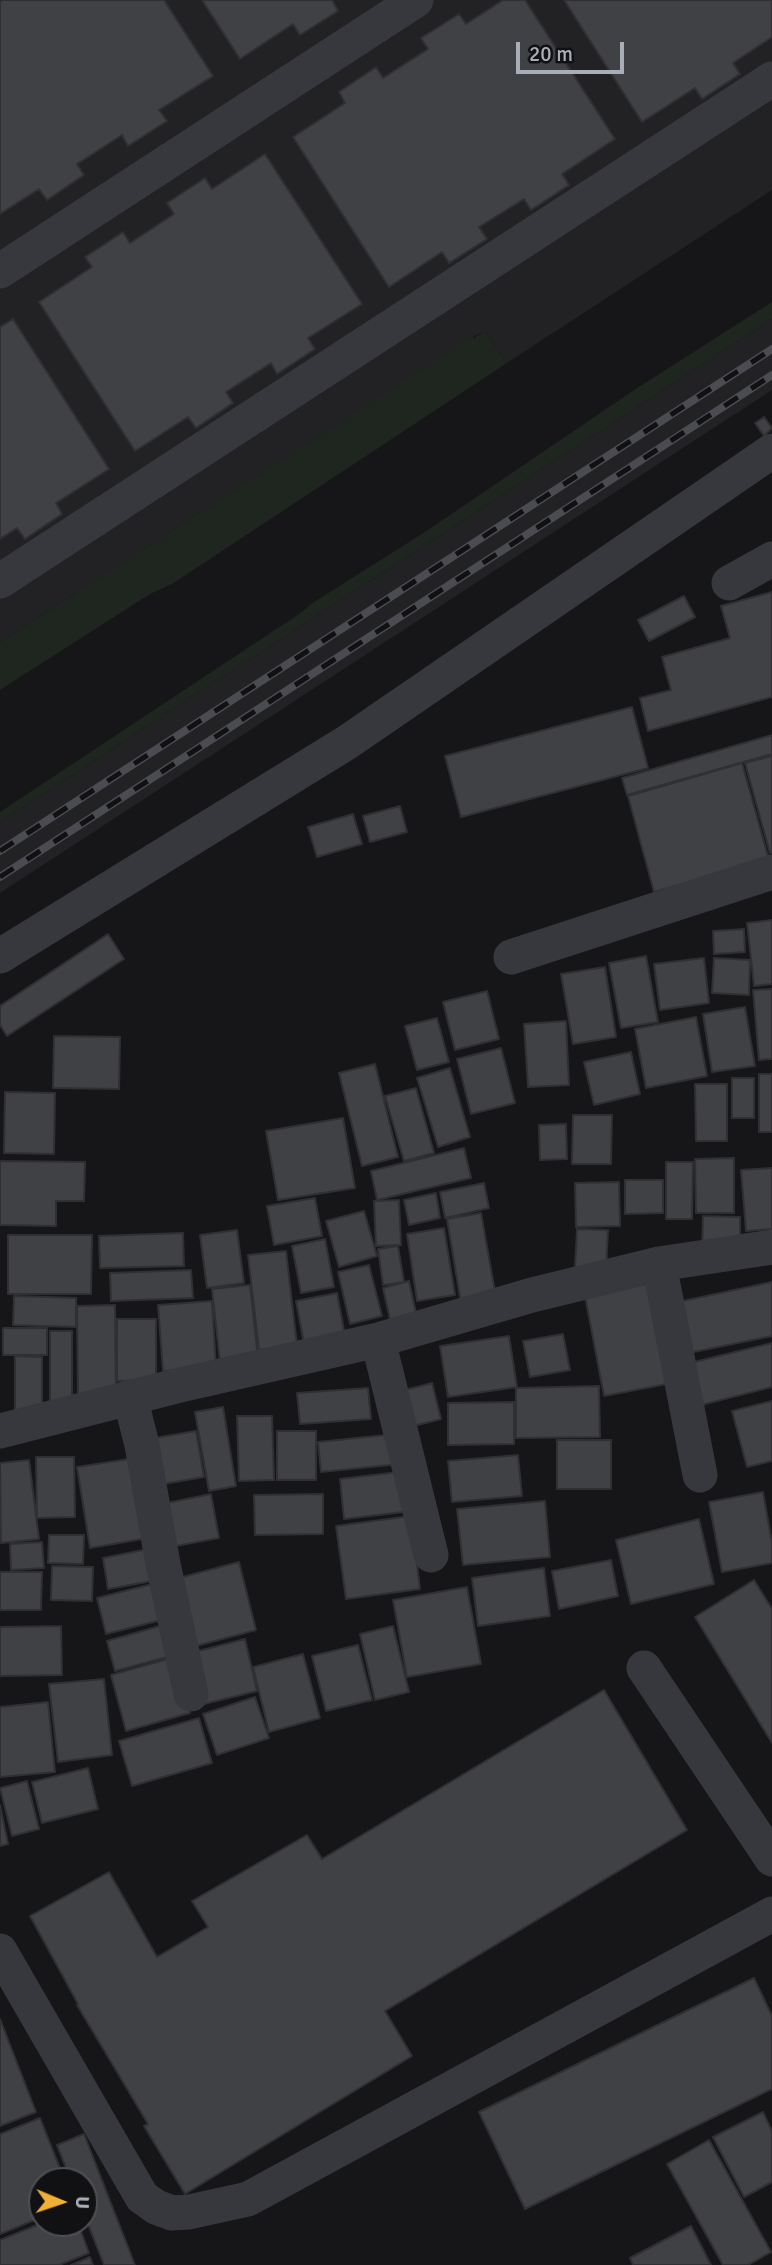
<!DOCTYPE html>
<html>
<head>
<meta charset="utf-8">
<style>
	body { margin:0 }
	#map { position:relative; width:772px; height:2265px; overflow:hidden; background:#161618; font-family:Signika,sans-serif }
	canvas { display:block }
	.north { position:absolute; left:28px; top:2167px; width:70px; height:70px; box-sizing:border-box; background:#111113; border:2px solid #4d4f55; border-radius:50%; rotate:92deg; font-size:19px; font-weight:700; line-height:28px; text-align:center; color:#a8adb8 }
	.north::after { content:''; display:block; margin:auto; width:24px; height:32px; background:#f2b134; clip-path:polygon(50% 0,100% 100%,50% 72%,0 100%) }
	.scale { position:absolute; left:516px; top:42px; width:108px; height:32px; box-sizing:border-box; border:4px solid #a8adb8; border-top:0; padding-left:9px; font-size:21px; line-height:24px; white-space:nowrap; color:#a8adb8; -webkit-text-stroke:5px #111113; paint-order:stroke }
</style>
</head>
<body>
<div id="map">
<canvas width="772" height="2265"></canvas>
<div class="north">U</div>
<div class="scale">20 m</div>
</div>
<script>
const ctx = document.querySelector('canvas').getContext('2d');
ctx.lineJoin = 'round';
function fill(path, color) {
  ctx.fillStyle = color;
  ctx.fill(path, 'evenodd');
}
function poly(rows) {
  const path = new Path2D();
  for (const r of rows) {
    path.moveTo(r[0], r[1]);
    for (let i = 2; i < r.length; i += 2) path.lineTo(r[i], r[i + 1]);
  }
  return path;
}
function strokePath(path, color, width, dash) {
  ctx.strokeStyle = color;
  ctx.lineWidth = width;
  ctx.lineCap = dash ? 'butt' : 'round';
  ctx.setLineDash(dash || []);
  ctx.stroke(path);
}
fill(poly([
	[0,0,772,0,772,190,507,363,485,331,471,338,0,642],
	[772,319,772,390,0,893,0,822]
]), '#222225');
fill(poly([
	[772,302,772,319,0,822,0,812,299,614,314,602,425,532,634,390],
	[485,331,507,363,172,584,150,594,0,690,0,642,471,337,474,338]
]), '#1e261f');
const building = poly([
	[3,0,164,0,213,76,159,110,167,121,128,146,122,135,77,164,84,175,47,200,39,189,0,214,0,2,3,0],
	[202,0,332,0,338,11,300,35,293,24,240,59,202,0],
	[503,0,525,0,615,139,562,174,569,185,531,210,524,199,479,227,487,239,449,263,442,252,389,287,293,137,345,103,339,92,376,67,383,78,428,49,421,38,459,14,466,24,503,0],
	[564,0,772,0,772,37,733,63,740,74,702,99,695,88,642,122,564,0],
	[265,154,362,304,308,338,315,349,277,374,271,363,226,392,233,403,196,428,188,417,135,451,39,302,92,267,85,257,123,232,130,243,174,214,167,203,205,178,212,189,265,154],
	[13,319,109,469,56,503,62,514,25,539,17,528,0,539,0,327,13,319],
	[764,417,772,428,764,436,755,423,764,417],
	[772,592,772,697,648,731,640,698,671,690,662,657,730,638,721,606,772,592],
	[684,596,695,617,649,641,638,620,684,596],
	[632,707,648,768,461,817,445,756,632,707],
	[772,735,772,754,627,795,622,778,772,735],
	[772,756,772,852,770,853,745,763,772,756],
	[742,763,769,860,654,892,628,796,742,763],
	[400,806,407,832,370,842,363,816,400,806],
	[353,814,362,844,317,857,308,827,353,814],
	[772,920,772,984,754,986,747,923,772,920],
	[744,929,745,952,714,954,713,931,744,929],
	[108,934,124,959,7,1036,0,1025,0,1006,108,934],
	[646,956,658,1022,621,1028,609,963,646,956],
	[704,958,709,1003,660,1010,654,964,704,958],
	[714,958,750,960,749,995,712,993,714,958],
	[605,967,616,1037,573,1044,561,974,605,967],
	[772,989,772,1059,759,1060,753,990,772,989],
	[487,991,499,1039,455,1050,443,1002,487,991],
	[745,1007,755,1066,712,1072,703,1014,745,1007],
	[696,1017,707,1076,646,1088,635,1029,696,1017],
	[437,1018,449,1062,417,1070,405,1026,437,1018],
	[566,1021,569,1085,528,1087,524,1024,566,1021],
	[54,1036,120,1037,119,1089,53,1088,54,1036],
	[501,1048,515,1103,471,1114,457,1059,501,1048],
	[631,1052,640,1094,594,1105,584,1062,631,1052],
	[375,1064,398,1157,362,1166,339,1073,375,1064],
	[450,1068,470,1137,438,1147,417,1078,450,1068],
	[759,1074,772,1074,772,1132,759,1132,759,1074],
	[732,1078,754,1078,754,1118,732,1118,732,1078],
	[695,1084,727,1084,727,1141,696,1141,695,1084],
	[416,1088,434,1153,404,1161,385,1096,416,1088],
	[5,1092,55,1093,54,1154,4,1153,5,1092],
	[573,1115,612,1115,611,1164,572,1164,573,1115],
	[343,1118,355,1188,278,1200,266,1131,343,1118],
	[566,1124,567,1159,540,1160,539,1125,566,1124],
	[464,1148,471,1178,377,1200,371,1171,464,1148],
	[734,1158,734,1213,696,1213,695,1159,734,1158],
	[0,1161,85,1162,84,1201,56,1201,56,1226,0,1225,0,1161],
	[666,1162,693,1162,692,1219,666,1219,666,1162],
	[772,1168,772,1229,746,1231,741,1170,772,1168],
	[625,1180,663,1180,663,1213,625,1214,625,1180],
	[619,1182,620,1226,576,1227,575,1183,619,1182],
	[484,1183,489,1208,445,1218,440,1192,484,1183],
	[436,1193,440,1218,409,1225,404,1200,436,1193],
	[315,1198,322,1236,274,1245,267,1206,315,1198],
	[399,1200,401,1245,376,1246,374,1201,399,1200],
	[364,1211,377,1256,339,1267,326,1221,364,1211],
	[481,1213,497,1303,462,1309,447,1219,481,1213],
	[703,1216,740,1217,740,1249,702,1249,703,1216],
	[444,1228,455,1295,417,1301,407,1234,444,1228],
	[577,1229,608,1230,606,1270,575,1268,577,1229],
	[237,1230,244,1283,207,1288,200,1235,237,1230],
	[183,1233,184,1266,100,1268,99,1236,183,1233],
	[8,1235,92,1235,91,1294,8,1294,8,1235],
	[325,1239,334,1287,301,1293,292,1246,325,1239],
	[398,1246,404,1282,383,1285,378,1249,398,1246],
	[286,1251,297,1345,259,1350,248,1255,286,1251],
	[369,1265,382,1316,350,1324,338,1272,369,1265],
	[191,1270,193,1298,111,1301,110,1273,191,1270],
	[409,1281,419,1327,393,1333,383,1288,409,1281],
	[772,1282,772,1336,689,1353,678,1302,772,1282],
	[648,1284,667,1384,604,1396,585,1296,648,1284],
	[250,1285,258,1358,220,1362,212,1289,250,1285],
	[337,1293,346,1341,305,1349,296,1301,337,1293],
	[14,1296,76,1298,76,1327,13,1325,14,1296],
	[212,1301,216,1367,163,1371,158,1305,212,1301],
	[115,1305,116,1396,78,1397,77,1306,115,1305],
	[117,1319,156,1319,156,1380,117,1381,117,1319],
	[3,1328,47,1328,47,1355,3,1355,3,1328],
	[50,1331,72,1331,72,1407,50,1408,50,1331],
	[563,1334,570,1370,530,1377,523,1341,563,1334],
	[509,1336,517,1387,448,1397,440,1346,509,1336],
	[772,1343,772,1387,697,1406,686,1364,772,1343],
	[15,1356,42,1357,42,1416,15,1417,15,1356],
	[432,1383,441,1419,406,1428,397,1392,432,1383],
	[599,1386,600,1437,516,1438,516,1388,599,1386],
	[368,1388,371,1419,300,1424,297,1393,368,1388],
	[772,1401,772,1461,747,1467,732,1411,772,1401],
	[514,1402,514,1444,448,1445,448,1403,514,1402],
	[223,1407,236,1486,209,1491,195,1412,223,1407],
	[237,1416,272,1416,274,1480,239,1481,237,1416],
	[196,1431,204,1477,151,1486,143,1440,196,1431],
	[277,1431,316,1431,316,1480,277,1480,277,1431],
	[396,1434,399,1464,321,1472,318,1442,396,1434],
	[557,1440,611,1440,611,1489,557,1489,557,1440],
	[518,1455,522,1496,452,1502,448,1461,518,1455],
	[36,1457,74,1457,75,1517,37,1518,36,1457],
	[142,1457,154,1537,90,1548,77,1467,142,1457],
	[29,1460,39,1539,1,1543,0,1463,29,1460],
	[407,1471,412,1511,344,1519,340,1479,407,1471],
	[763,1492,772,1543,772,1563,722,1572,709,1502,763,1492],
	[211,1494,219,1538,170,1547,162,1504,211,1494],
	[323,1494,323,1534,255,1535,254,1495,323,1494],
	[545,1501,550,1557,463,1565,457,1509,545,1501],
	[411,1516,420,1589,346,1599,336,1526,411,1516],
	[699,1519,714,1584,631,1604,616,1540,699,1519],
	[49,1535,84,1535,83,1564,48,1563,49,1535],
	[42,1542,44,1568,11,1570,10,1544,42,1542],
	[158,1547,163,1579,108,1589,103,1558,158,1547],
	[611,1560,618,1596,559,1609,552,1571,611,1560],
	[239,1562,256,1630,192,1647,175,1579,239,1562],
	[52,1566,93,1567,92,1601,51,1600,52,1566],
	[544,1568,550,1616,478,1626,472,1578,544,1568],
	[0,1572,42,1572,41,1610,0,1610,0,1572],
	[754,1580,772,1609,772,1743,695,1617,754,1580],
	[164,1581,173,1617,106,1634,97,1598,164,1581],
	[467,1587,481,1664,407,1677,393,1600,467,1587],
	[174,1622,182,1653,115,1671,107,1641,174,1622],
	[61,1626,62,1675,0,1676,0,1627,61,1626],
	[393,1626,409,1692,375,1700,360,1634,393,1626],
	[245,1639,257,1691,200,1705,187,1654,245,1639],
	[358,1645,372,1700,326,1711,312,1656,358,1645],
	[303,1654,320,1718,269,1732,253,1667,303,1654],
	[175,1657,190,1713,126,1731,111,1675,175,1657],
	[104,1679,112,1755,58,1762,49,1684,104,1679],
	[604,1690,687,1830,385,2011,412,2056,185,2194,144,2126,148,2124,77,2005,78,2004,30,1916,109,1872,157,1957,208,1927,192,1901,307,1835,322,1859,604,1690],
	[255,1697,269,1738,217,1755,203,1714,255,1697],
	[48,1702,55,1772,0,1777,0,1707,48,1702],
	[199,1718,212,1763,132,1786,119,1741,199,1718],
	[88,1768,98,1809,42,1823,32,1782,88,1768],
	[27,1781,39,1829,12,1836,0,1788,27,1781],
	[0,1805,8,1844,0,1846,0,1805],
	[754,1978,772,2016,772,2089,525,2209,479,2112,754,1978],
	[0,2019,36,2112,0,2126,0,2019],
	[763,2112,772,2131,772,2182,744,2197,713,2137,763,2112],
	[40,2118,65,2181,42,2181,42,2217,0,2234,0,2134,40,2118],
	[84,2134,135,2265,104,2265,84,2214,84,2181,71,2181,57,2145,84,2134],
	[709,2140,771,2252,748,2265,723,2265,667,2164,709,2140],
	[42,2223,78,2223,89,2253,59,2265,0,2265,0,2240,42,2223],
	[691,2226,711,2265,633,2265,630,2258,691,2226],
	[90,2257,93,2265,71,2265,90,2257]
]);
fill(building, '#404145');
strokePath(building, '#303034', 2);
strokePath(poly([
	[0,271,416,0],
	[0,581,772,79],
	[729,583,772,559],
	[0,956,346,743,772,451],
	[511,957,772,872],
	[659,1264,700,1475],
	[378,1340,431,1555],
	[130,1397,142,1445,163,1564,191,1694],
	[0,1431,176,1386,378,1340,532,1295,659,1264,772,1247],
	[644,1668,772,1859],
	[0,1951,142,2197,156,2207,172,2213,189,2212,248,2199,772,1914]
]), '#37383d', 35);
const rail = poly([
	[0,851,772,349],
	[0,877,772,375]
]);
strokePath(rail, '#4a4c52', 8);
strokePath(rail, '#111113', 5, [16]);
</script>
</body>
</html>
